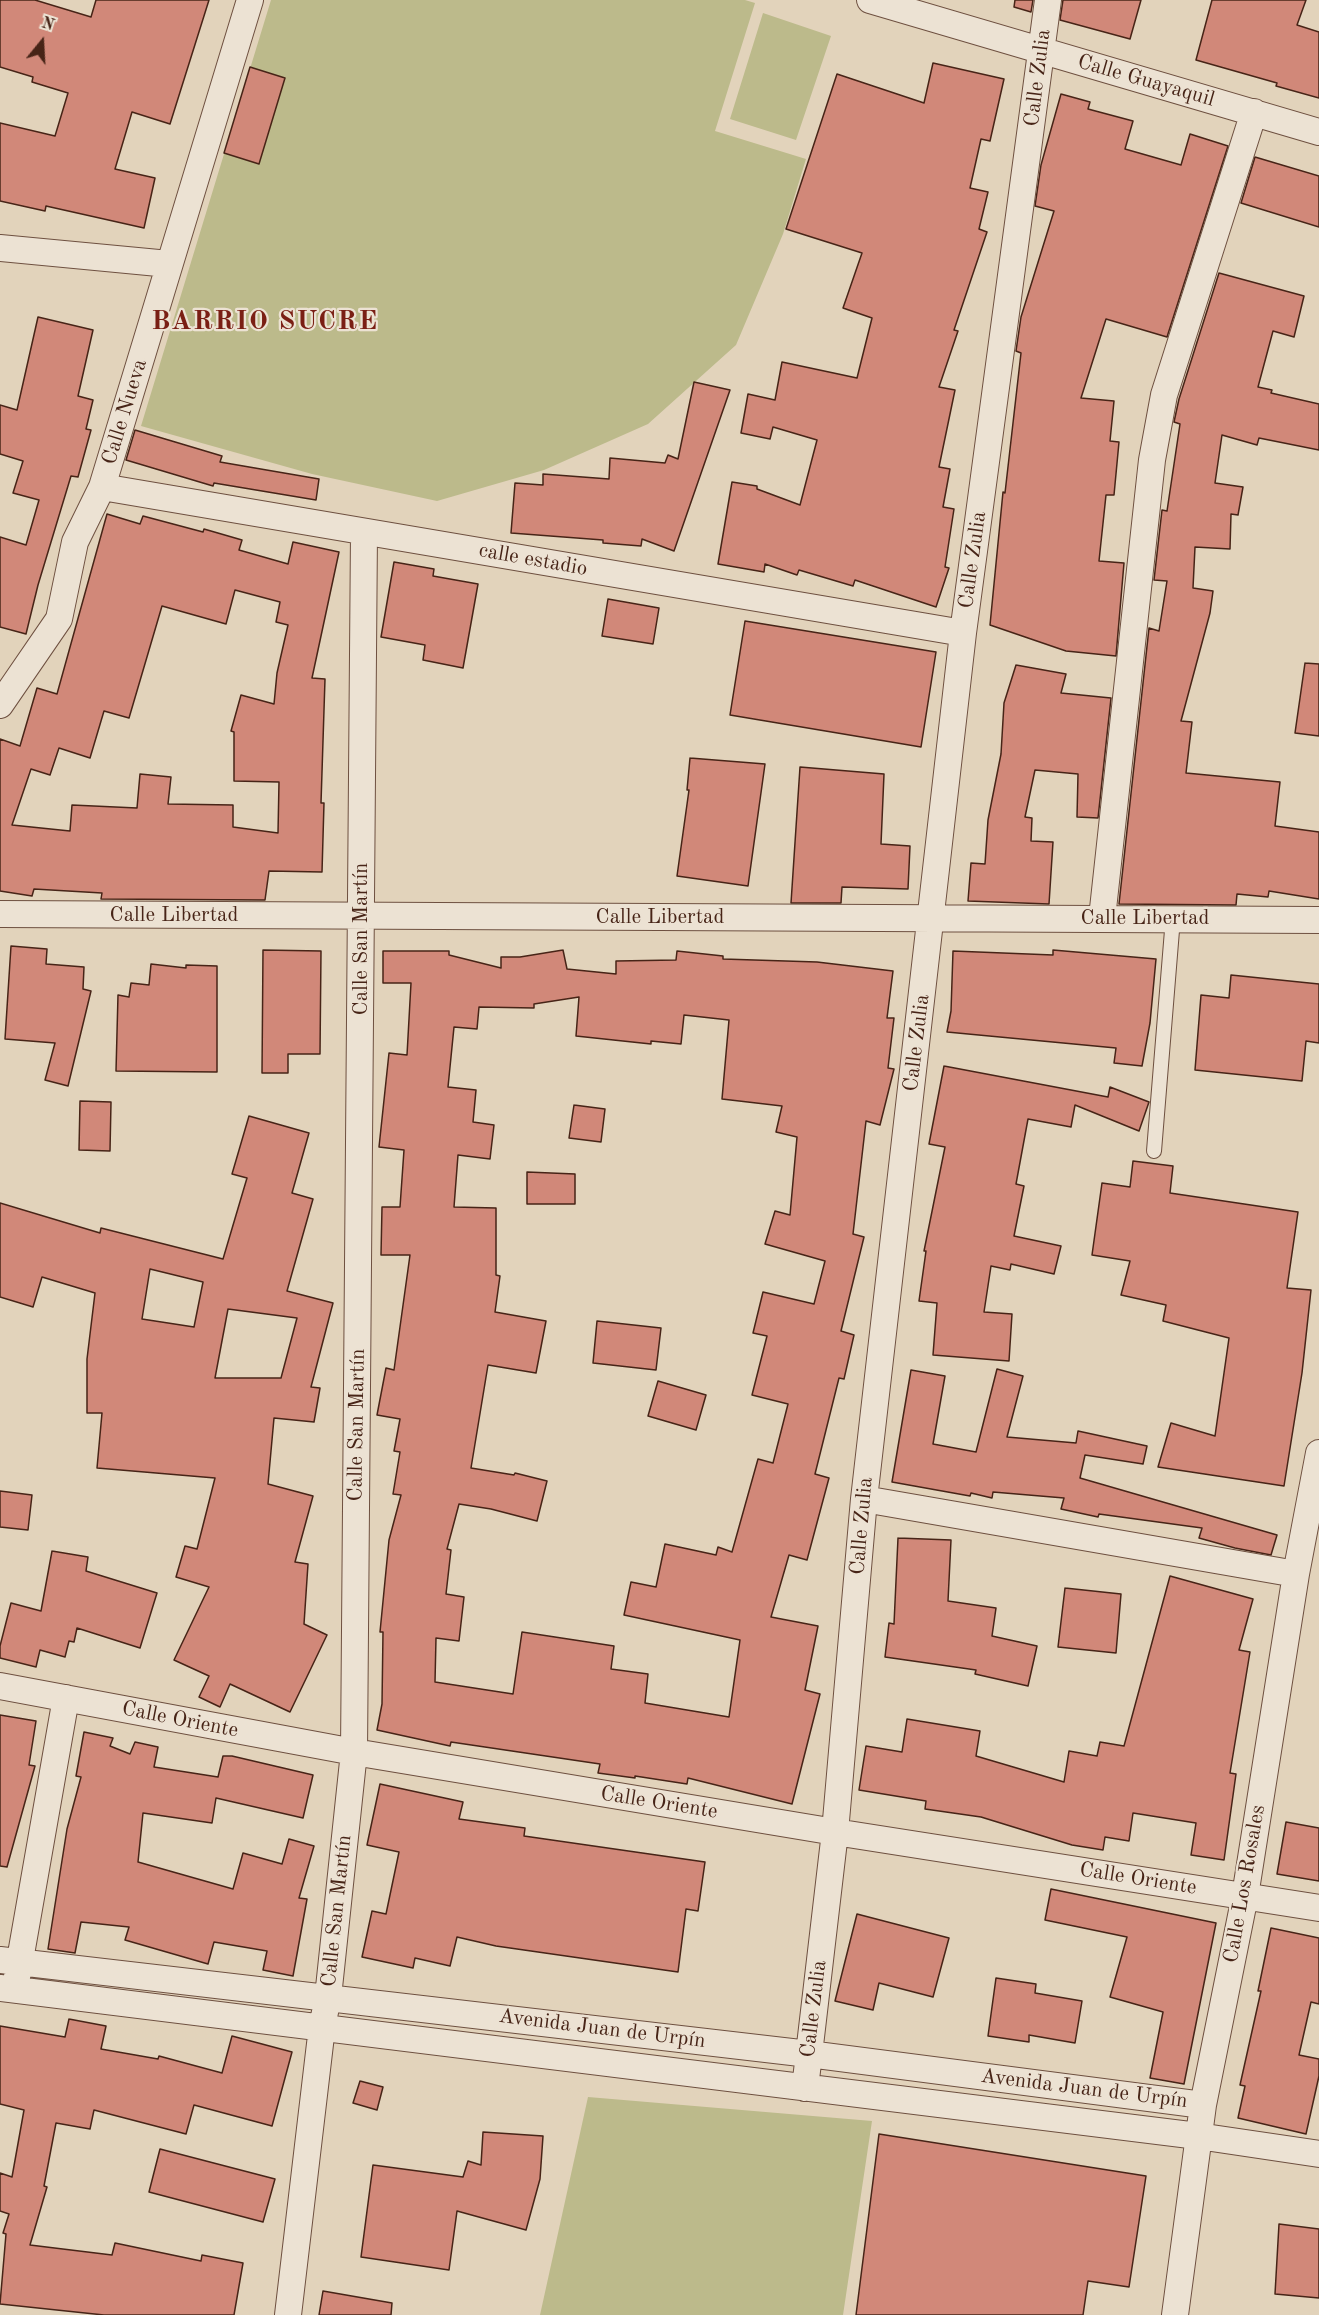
<!DOCTYPE html>
<html>
<head>
<meta charset="utf-8">
<style>
	body { margin:0 }
	#map { position:relative; width:1319px; height:2315px; overflow:hidden; background:#e2d3bb; font-family:"Old Standard TT",serif }
	canvas { display:block }
	.north { position:absolute; left:12px; top:12px; width:60px; height:60px; -webkit-text-stroke:4px #ece2d3; paint-order:stroke; rotate:18deg; font-size:16px; font-weight:700; line-height:24px; text-align:center; color:#472417 }
	.north::after { content:''; display:block; margin:auto; width:21px; height:27px; background:#472417; clip-path:polygon(50% 0,100% 100%,50% 72%,0 100%) }
</style>
</head>
<body>
<div id="map">
<canvas width="1319" height="2315"></canvas>
<div class="north">N</div>
</div>
<script>
const ctx = document.querySelector('canvas').getContext('2d');
ctx.lineJoin = 'round';
function fill(path, color) {
  ctx.fillStyle = color;
  ctx.fill(path, 'evenodd');
}
function poly(rows) {
  const path = new Path2D();
  for (const r of rows) {
    path.moveTo(r[0], r[1]);
    for (let i = 2; i < r.length; i += 2) path.lineTo(r[i], r[i + 1]);
  }
  return path;
}
function strokePath(path, color, width, dash) {
  ctx.strokeStyle = color;
  ctx.lineWidth = width;
  ctx.lineCap = dash ? 'butt' : 'round';
  ctx.setLineDash(dash || []);
  ctx.stroke(path);
}
function drawText(font, color, halo, rows, align = 'center') {
  ctx.font = font + ' "Old Standard TT",serif';
  ctx.lineWidth = 4.5;
  ctx.setLineDash([]);
  ctx.textBaseline = 'middle';
  ctx.strokeStyle = halo;
  ctx.fillStyle = color;
  for (const [text, x, y, turn = 0] of rows) {
    ctx.save();
    ctx.translate(x, y);
    ctx.rotate((+turn || 0) * Math.PI / 180);
    ctx.textAlign = isNaN(turn) ? turn : align;
    if (halo) ctx.strokeText(text, 0, 0);
    ctx.fillText(text, 0, 0);
    ctx.restore();
  }
}
fill(poly([
	[271,0,745,0,755,3,715,131,806,159,783,234,736,345,648,424,544,470,437,501,312,474,141,426],
	[763,13,831,36,796,140,730,119],
	[588,2097,872,2121,843,2315,540,2315]
]), '#bcba8b');
const building = poly([
	[0,0,35,0,91,17,96,0,209,0,170,124,132,112,115,169,155,178,144,228,46,206,45,211,0,201,0,123,55,136,68,93,32,82,33,77,0,67,0,0],
	[1015,0,1033,0,1031,12,1014,7,1015,0],
	[1063,0,1141,0,1130,39,1060,20,1063,0],
	[1212,0,1306,0,1297,25,1319,32,1319,98,1276,86,1277,83,1196,60,1212,0],
	[933,63,1004,79,990,141,981,139,970,188,988,192,979,229,987,232,954,330,958,331,939,387,955,390,939,467,950,469,943,507,954,509,945,567,949,568,936,607,855,580,853,586,799,570,797,575,765,564,764,572,718,564,732,482,757,486,757,489,800,505,817,440,773,427,770,439,741,433,748,394,775,400,782,362,857,378,872,318,843,308,862,253,786,229,837,74,924,103,933,63],
	[250,67,285,78,259,164,224,153,250,67],
	[1061,94,1090,102,1088,109,1133,121,1125,149,1181,165,1190,134,1228,146,1167,337,1106,319,1081,398,1114,401,1110,441,1119,442,1114,495,1106,495,1099,561,1124,563,1116,656,1066,651,990,625,1003,492,1005,493,1021,353,1016,351,1021,317,1054,211,1035,206,1041,165,1061,94],
	[1255,157,1319,176,1319,227,1241,203,1255,157],
	[1219,273,1304,296,1294,337,1273,331,1258,387,1272,390,1271,393,1319,404,1319,450,1259,438,1257,445,1222,435,1215,483,1243,487,1238,515,1231,514,1230,549,1195,547,1193,588,1213,591,1210,613,1181,721,1192,722,1186,773,1280,782,1275,826,1319,832,1319,899,1269,891,1268,897,1237,894,1236,905,1119,904,1149,628,1159,631,1167,581,1154,580,1162,510,1167,511,1180,424,1174,422,1179,399,1219,273],
	[38,317,93,330,78,396,93,400,86,429,91,430,78,477,71,476,38,585,26,634,0,627,0,537,26,545,39,500,13,493,23,461,0,454,0,405,17,410,38,317],
	[694,382,730,390,674,551,642,539,641,546,603,543,603,540,511,533,515,483,543,485,543,474,609,479,610,458,665,463,668,455,678,459,694,382],
	[135,430,222,456,220,462,319,479,316,500,214,483,213,486,126,460,135,430],
	[107,514,140,524,143,516,203,532,204,529,242,540,239,550,288,564,293,542,339,552,312,678,325,679,321,803,324,803,322,872,269,871,265,900,101,899,102,893,34,889,32,896,0,891,0,739,20,746,37,688,57,694,107,514],
	[235,590,280,602,276,622,288,625,277,673,274,704,241,695,231,731,234,732,234,781,279,782,278,833,233,827,233,805,168,804,171,777,140,774,137,808,72,805,70,831,12,825,31,769,50,775,59,748,90,758,104,711,129,718,162,606,226,624,235,590],
	[394,562,434,569,433,576,478,584,463,668,423,660,425,645,381,637,394,562],
	[608,599,659,608,653,644,602,636,608,599],
	[745,621,936,652,921,747,730,715,745,621],
	[1305,663,1319,664,1319,736,1295,733,1305,663],
	[1016,665,1066,674,1061,693,1111,698,1098,818,1077,817,1078,774,1035,770,1025,817,1032,818,1031,841,1053,842,1049,904,968,901,971,863,985,864,988,820,1001,754,1004,703,1016,665],
	[690,758,765,764,748,886,677,876,689,790,687,790,690,758],
	[800,767,884,774,881,844,910,846,908,889,842,887,841,903,791,903,800,767],
	[11,946,47,949,46,964,84,967,83,989,91,991,68,1086,45,1080,55,1043,5,1039,11,946],
	[263,950,321,951,320,1054,288,1054,288,1073,262,1073,263,950],
	[563,950,567,969,616,974,616,961,676,960,677,951,723,956,723,959,817,962,893,971,887,1018,894,1018,888,1068,894,1069,880,1125,866,1121,853,1234,864,1237,841,1331,854,1335,844,1379,839,1378,815,1474,829,1478,807,1560,789,1555,771,1617,818,1626,805,1690,820,1694,792,1804,688,1778,687,1784,635,1776,635,1778,598,1773,600,1764,451,1742,450,1746,377,1730,382,1704,383,1632,380,1632,389,1540,401,1495,393,1494,400,1452,394,1451,400,1419,377,1415,386,1368,394,1370,410,1255,381,1255,382,1207,400,1207,404,1150,379,1147,389,1053,407,1055,411,983,383,983,383,951,449,951,449,955,501,968,501,957,520,957,563,950],
	[579,997,576,1036,651,1044,651,1041,681,1044,684,1015,729,1020,722,1099,782,1106,776,1132,797,1137,790,1215,775,1211,765,1244,825,1261,814,1304,763,1292,753,1333,767,1336,752,1395,788,1404,773,1463,758,1459,732,1552,718,1547,716,1555,665,1544,656,1587,631,1582,624,1615,740,1640,729,1717,645,1703,648,1674,611,1669,614,1646,522,1632,513,1694,435,1682,436,1638,459,1641,464,1597,446,1594,451,1550,447,1549,459,1504,491,1509,537,1521,547,1481,515,1473,514,1475,471,1468,488,1365,536,1373,546,1321,495,1312,500,1276,496,1275,496,1208,454,1207,458,1155,490,1159,494,1125,473,1122,476,1090,448,1087,454,1027,477,1029,479,1007,534,1008,534,1004,579,997],
	[1053,950,1156,959,1150,1023,1142,1066,1114,1063,1116,1048,947,1032,951,1011,953,951,1053,955,1053,950],
	[151,964,186,968,186,965,217,966,217,1072,116,1071,118,995,129,997,131,983,149,985,151,964],
	[1231,975,1319,984,1319,1043,1306,1041,1302,1081,1195,1070,1201,995,1229,998,1231,975],
	[944,1066,1108,1097,1110,1087,1149,1102,1139,1131,1075,1105,1071,1127,1028,1119,1016,1184,1024,1186,1014,1236,1061,1246,1054,1274,1011,1264,1010,1270,991,1266,984,1312,1012,1314,1009,1361,933,1355,937,1303,919,1301,926,1251,924,1251,945,1147,929,1144,944,1066],
	[80,1101,111,1102,110,1151,79,1150,80,1101],
	[574,1105,605,1109,601,1142,569,1138,574,1105],
	[249,1116,309,1133,292,1193,313,1199,287,1291,333,1303,311,1387,320,1388,314,1422,274,1418,268,1484,313,1496,295,1562,308,1564,304,1624,327,1635,290,1712,230,1684,220,1707,199,1697,209,1676,174,1660,209,1587,176,1577,185,1546,197,1549,215,1478,97,1468,102,1413,87,1413,87,1359,95,1293,42,1277,33,1307,0,1297,0,1203,100,1233,101,1228,223,1259,247,1178,232,1174,249,1116],
	[150,1269,203,1282,194,1327,142,1319,150,1269],
	[228,1309,297,1318,281,1378,215,1378,228,1309],
	[1133,1161,1173,1166,1170,1193,1298,1212,1287,1288,1311,1290,1302,1373,1284,1486,1158,1467,1171,1423,1215,1436,1229,1338,1163,1321,1166,1305,1121,1295,1130,1261,1092,1255,1102,1183,1130,1187,1133,1161],
	[527,1172,575,1174,575,1204,527,1204,527,1172],
	[597,1321,661,1328,656,1370,593,1363,597,1321],
	[997,1369,1023,1376,1007,1437,1076,1443,1078,1431,1147,1446,1143,1464,1085,1455,1080,1478,1277,1535,1271,1555,1235,1548,1199,1538,1202,1528,1099,1514,1098,1517,1061,1509,1064,1498,993,1492,992,1498,971,1493,970,1496,892,1482,911,1370,945,1376,933,1444,976,1452,997,1369],
	[658,1381,706,1395,696,1430,648,1416,658,1381],
	[0,1491,32,1495,28,1530,0,1527,0,1491],
	[898,1538,951,1540,948,1601,996,1608,992,1636,1037,1646,1028,1686,975,1674,976,1670,885,1657,889,1623,894,1624,898,1538],
	[52,1551,88,1557,86,1571,157,1593,140,1648,77,1628,74,1642,69,1641,65,1657,40,1650,36,1667,0,1658,0,1646,11,1603,41,1611,52,1551],
	[1170,1576,1253,1599,1239,1650,1250,1652,1230,1773,1236,1774,1224,1860,1191,1855,1196,1823,1133,1813,1129,1841,1105,1837,1103,1850,1072,1845,981,1817,925,1809,926,1801,859,1790,866,1746,902,1752,907,1719,980,1731,976,1756,1064,1782,1069,1751,1097,1756,1100,1742,1124,1746,1170,1576],
	[1065,1588,1121,1594,1116,1653,1058,1647,1065,1588],
	[0,1715,36,1721,29,1765,35,1766,7,1867,0,1866,0,1715],
	[84,1732,113,1738,110,1746,130,1754,135,1742,158,1747,154,1767,218,1777,223,1756,232,1756,313,1775,303,1818,216,1798,212,1823,143,1813,138,1862,233,1889,243,1853,282,1864,289,1839,314,1846,299,1898,307,1899,293,1976,263,1970,267,1951,214,1942,208,1964,125,1940,129,1927,81,1922,75,1953,48,1949,67,1829,81,1777,76,1776,84,1732],
	[380,1784,463,1802,459,1819,525,1828,524,1836,705,1862,698,1911,686,1909,678,1972,496,1946,457,1937,450,1966,415,1958,413,1968,362,1957,372,1911,386,1914,399,1852,367,1845,380,1784],
	[1286,1822,1319,1828,1319,1881,1277,1874,1286,1822],
	[1051,1889,1216,1923,1184,2084,1150,2078,1163,2012,1110,1997,1127,1937,1045,1920,1051,1889],
	[857,1914,949,1938,933,1997,879,1983,873,2010,835,2001,857,1914],
	[1271,1928,1319,1938,1319,2004,1311,2002,1299,2055,1319,2059,1319,2076,1306,2134,1238,2118,1245,2086,1240,2085,1261,1991,1258,1991,1271,1928],
	[996,1978,1036,1984,1035,1993,1082,2001,1075,2043,1029,2035,1029,2042,988,2036,996,1978],
	[69,2019,106,2026,101,2049,158,2059,159,2056,222,2073,232,2036,292,2052,272,2126,194,2105,186,2134,94,2110,90,2129,56,2123,44,2186,47,2187,30,2245,112,2255,115,2243,201,2261,202,2255,243,2263,234,2315,104,2315,0,2304,6,2234,3,2233,9,2214,0,2211,0,2173,12,2177,24,2110,0,2104,0,2026,65,2037,69,2019],
	[360,2081,383,2087,377,2110,353,2103,360,2081],
	[483,2132,543,2136,540,2179,526,2230,457,2211,449,2270,361,2257,373,2165,463,2177,468,2161,481,2165,483,2132],
	[879,2134,1146,2176,1129,2287,1088,2281,1083,2315,856,2315,879,2134],
	[160,2149,275,2179,263,2222,149,2192,160,2149],
	[1279,2224,1319,2229,1319,2298,1275,2294,1279,2224],
	[323,2291,392,2303,391,2315,319,2315,323,2291]
]);
fill(building, '#d18879');
strokePath(building, '#472417', 1.5);
const lane = poly([
	[1154,1151,1173,918]
]);
const street = poly([
	[870,0,1319,132],
	[0,248,169,264],
	[102,487,963,633],
	[0,705,59,619,75,542,102,487,250,0],
	[0,914,1319,920],
	[1102,918,1152,460,1164,395,1254,112],
	[864,1499,1296,1574],
	[0,1686,354,1752,835,1832,1319,1908],
	[0,1960,809,2054,1203,2105],
	[17,1977,66,1698],
	[0,1988,1198,2136,1319,2154],
	[805,2088,835,1832,864,1499,963,633,1048,0],
	[288,2315,322,2027,328,1997,354,1752,364,532],
	[1175,2315,1203,2105,1245,1896,1296,1574,1319,1453]
]);
strokePath(lane, '#6e5040', 16);
strokePath(street, '#6e5040', 28);
strokePath(lane, '#ece2d3', 14);
strokePath(street, '#ece2d3', 26);
drawText('21px', '#472417', '#ece2d3', [
	["Calle Zulia",1038,78,-83],
	["Calle Guayaquil",1146,81,16],
	["Calle Nueva",125,412,-73],
	["calle estadio",533,560,10],
	["Calle Zulia",973,560,-82],
	["Calle Libertad",174,915],
	["Calle Libertad",660,917],
	["Calle Libertad",1145,918],
	["Calle San Martín",361,939,-90],
	["Calle Zulia",917,1043,-83],
	["Calle San Martín",357,1425,-89],
	["Calle Zulia",862,1526,-85],
	["Calle Oriente",180,1720,11],
	["Calle Oriente",659,1803,9],
	["Calle Oriente",1138,1879,9],
	["Calle Los Rosales",1245,1884,-80],
	["Calle San Martín",337,1911,-84],
	["Calle Zulia",814,2009,-83],
	["Avenida Juan de Urpín",602,2029,7],
	["Avenida Juan de Urpín",1084,2089,7]
]);
ctx.letterSpacing = '1.5px';
drawText('bold 27px', '#7a1f14', '#ece2d3', [
	["BARRIO SUCRE",265,322]
]);
ctx.letterSpacing = '0px';
</script>
</body>
</html>
